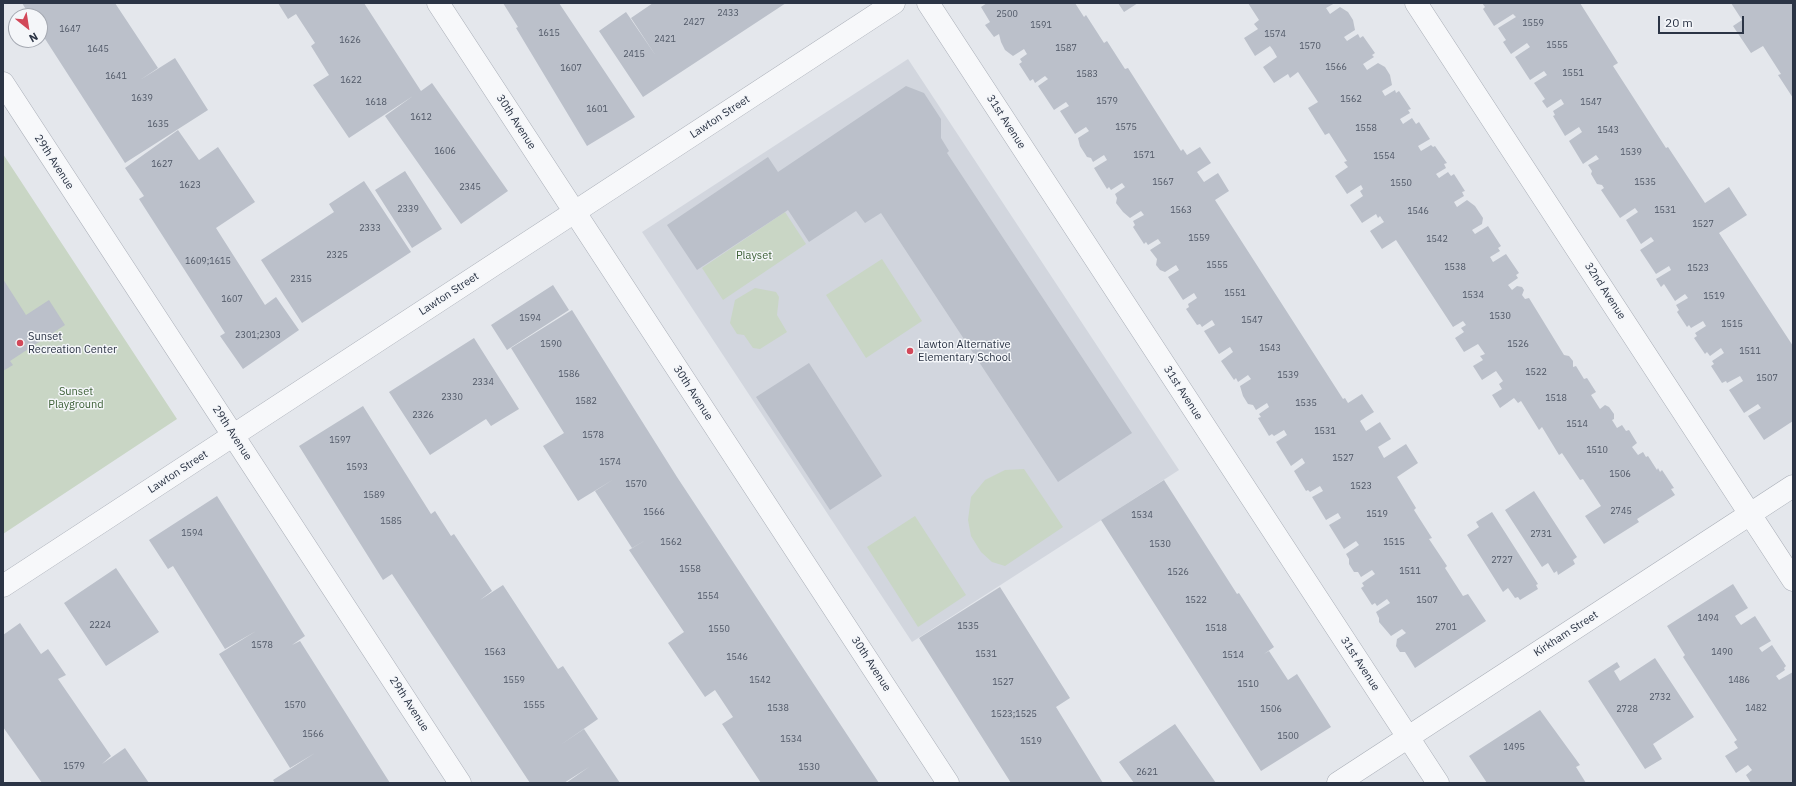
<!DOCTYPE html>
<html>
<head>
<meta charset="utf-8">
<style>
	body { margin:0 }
	#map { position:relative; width:1796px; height:786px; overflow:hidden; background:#e4e7ec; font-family:"IBM Plex Sans",sans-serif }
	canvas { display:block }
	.frame { position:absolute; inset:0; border:4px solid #2b3445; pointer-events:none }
	.north { position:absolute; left:8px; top:8px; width:40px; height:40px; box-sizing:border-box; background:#f4f6f9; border:1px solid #a4a8b1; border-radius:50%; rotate:150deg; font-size:11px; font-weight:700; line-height:16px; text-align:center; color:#2b3445 }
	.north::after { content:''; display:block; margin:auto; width:14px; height:18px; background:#d24859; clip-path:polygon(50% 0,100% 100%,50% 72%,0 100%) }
	.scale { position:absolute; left:1658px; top:16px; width:86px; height:18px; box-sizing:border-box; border:2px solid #2b3445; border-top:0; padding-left:5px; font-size:12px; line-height:14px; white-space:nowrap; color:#2b3445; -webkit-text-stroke:3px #f4f6f9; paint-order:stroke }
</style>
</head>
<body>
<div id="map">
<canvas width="1796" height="786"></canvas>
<div class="frame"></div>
<div class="north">N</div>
<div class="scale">20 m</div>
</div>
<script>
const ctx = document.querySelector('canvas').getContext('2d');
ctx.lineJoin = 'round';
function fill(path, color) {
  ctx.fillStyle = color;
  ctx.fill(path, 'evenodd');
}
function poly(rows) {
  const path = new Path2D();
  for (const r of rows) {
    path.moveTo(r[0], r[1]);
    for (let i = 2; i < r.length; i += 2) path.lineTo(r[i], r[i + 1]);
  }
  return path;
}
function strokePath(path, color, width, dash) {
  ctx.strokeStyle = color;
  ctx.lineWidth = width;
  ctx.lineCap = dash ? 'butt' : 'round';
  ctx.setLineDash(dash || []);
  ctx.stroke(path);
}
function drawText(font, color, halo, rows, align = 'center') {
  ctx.font = font + ' "IBM Plex Sans",sans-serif';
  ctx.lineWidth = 3;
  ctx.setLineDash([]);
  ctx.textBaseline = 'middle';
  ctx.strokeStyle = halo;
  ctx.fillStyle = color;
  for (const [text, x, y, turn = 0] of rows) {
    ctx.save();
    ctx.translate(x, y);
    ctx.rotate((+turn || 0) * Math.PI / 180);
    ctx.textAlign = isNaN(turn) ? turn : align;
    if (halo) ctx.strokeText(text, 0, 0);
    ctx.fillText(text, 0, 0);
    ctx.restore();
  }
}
fill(poly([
	[908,59,1179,470,912,642,642,232]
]), '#d2d6de');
fill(poly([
	[3,154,177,419,3,534],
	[785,212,806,244,723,300,702,268],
	[882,259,922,321,866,358,826,295],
	[755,288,776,292,779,297,777,315,787,332,760,349,753,348,744,335,737,334,730,323,735,300],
	[1024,469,1063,527,1005,566,992,562,981,552,971,536,968,520,971,497,985,480,1005,470],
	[915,516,966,595,918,627,867,547]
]), '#c9d6c5');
fill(poly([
	[22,3,115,3,158,68,140,80,175,58,208,110,125,163,40,31,40,16,30,16],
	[278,3,364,3,421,91,432,83,508,191,461,224,385,116,413,96,349,138,313,85,329,75,311,46,315,43,296,14,288,19],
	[503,3,559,3,635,117,587,146,516,28,518,27],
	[653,3,786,3,643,97,599,31,626,12,656,56,631,18],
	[987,3,1075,3,1084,17,1086,15,1104,43,1107,41,1125,69,1128,68,1181,151,1183,149,1187,155,1200,147,1211,163,1197,172,1204,182,1218,173,1229,191,1215,200,1343,399,1345,398,1348,403,1362,394,1374,412,1360,421,1366,431,1380,422,1391,439,1378,447,1384,458,1406,444,1418,463,1397,477,1416,508,1414,510,1432,538,1429,539,1447,566,1445,568,1463,596,1468,594,1486,621,1415,668,1405,652,1400,652,1396,646,1397,639,1406,633,1402,629,1391,636,1379,622,1379,618,1376,612,1390,603,1387,599,1377,606,1375,603,1372,605,1361,588,1364,586,1362,583,1375,574,1372,570,1361,577,1358,572,1354,572,1349,564,1349,559,1346,554,1359,545,1356,541,1344,549,1329,525,1341,518,1338,513,1326,520,1312,497,1323,491,1320,486,1310,492,1308,490,1306,491,1294,471,1305,463,1302,458,1291,466,1276,442,1287,435,1284,430,1274,436,1272,434,1269,436,1258,418,1261,417,1259,414,1269,407,1267,403,1256,410,1253,405,1248,404,1243,396,1240,386,1251,379,1248,375,1238,382,1236,378,1234,380,1221,361,1233,352,1230,347,1219,354,1204,331,1215,325,1212,320,1202,327,1200,324,1197,325,1186,309,1189,307,1188,304,1197,298,1194,293,1183,300,1168,277,1179,270,1176,265,1165,272,1160,270,1156,265,1157,259,1150,250,1161,243,1158,239,1148,245,1146,242,1144,244,1133,227,1135,225,1133,221,1144,215,1141,211,1130,218,1123,212,1116,203,1117,198,1115,194,1125,187,1122,183,1111,190,1109,187,1107,189,1094,168,1107,160,1104,155,1093,162,1091,158,1087,157,1080,146,1078,138,1089,131,1086,127,1075,134,1060,111,1069,106,1066,102,1054,110,1038,86,1048,79,1045,76,1035,83,1033,79,1030,81,1019,64,1022,62,1020,59,1027,54,1024,49,1013,56,1005,50,1001,42,999,34,994,37,985,25,990,22,981,7],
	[1118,3,1138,3,1124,12],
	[1248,3,1335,3,1326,8,1330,14,1340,7,1348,12,1353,20,1355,30,1344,37,1347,41,1358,34,1360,38,1363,36,1375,53,1372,55,1374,57,1363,64,1367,70,1378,63,1385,67,1390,75,1392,85,1382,91,1385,96,1395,90,1396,93,1399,91,1411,109,1408,110,1410,113,1400,119,1403,124,1412,118,1416,124,1419,122,1430,139,1418,146,1421,151,1431,145,1433,147,1435,146,1447,163,1444,164,1446,168,1436,174,1439,178,1448,172,1451,176,1454,174,1465,191,1462,192,1464,196,1454,202,1457,207,1467,200,1475,206,1483,218,1482,224,1472,230,1475,234,1488,226,1501,246,1498,248,1500,251,1490,257,1493,262,1506,254,1519,273,1516,275,1518,278,1508,285,1512,290,1517,286,1522,287,1524,290,1522,295,1525,299,1529,298,1564,355,1569,356,1573,361,1573,367,1576,366,1584,379,1587,378,1596,392,1591,395,1600,409,1605,405,1609,407,1614,414,1614,419,1612,420,1617,428,1622,425,1626,431,1629,430,1637,443,1632,447,1638,455,1643,452,1646,457,1648,456,1657,470,1658,468,1660,472,1662,470,1674,488,1671,489,1675,495,1637,519,1639,522,1604,544,1585,516,1601,506,1583,479,1580,480,1562,453,1559,455,1542,427,1539,430,1521,401,1518,403,1514,398,1500,408,1492,395,1502,389,1499,384,1503,381,1496,371,1482,380,1473,366,1483,360,1480,356,1485,354,1478,344,1464,352,1455,338,1464,332,1461,328,1466,325,1463,321,1453,327,1396,240,1382,249,1370,231,1384,222,1380,216,1378,218,1376,214,1362,223,1350,205,1363,196,1360,191,1363,189,1361,185,1347,194,1335,176,1348,167,1344,162,1347,161,1329,133,1325,135,1308,108,1318,102,1298,72,1290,78,1288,74,1274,83,1263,67,1277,57,1273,50,1270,46,1255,56,1244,38,1258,29,1254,24,1259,20],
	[1482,3,1580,3,1618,63,1613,66,1666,148,1668,147,1705,203,1729,187,1747,215,1719,233,1793,346,1793,421,1764,440,1748,416,1761,408,1758,404,1744,413,1729,390,1743,381,1740,376,1727,383,1726,381,1722,383,1711,366,1714,364,1712,361,1724,353,1721,348,1710,356,1707,352,1705,354,1694,338,1697,336,1695,333,1706,326,1703,321,1691,328,1689,325,1687,327,1677,312,1679,310,1676,305,1688,298,1685,294,1675,301,1664,284,1661,287,1656,279,1671,270,1669,266,1656,274,1640,250,1654,241,1651,237,1641,244,1626,220,1638,212,1635,208,1620,218,1601,190,1604,188,1602,185,1597,184,1591,174,1592,171,1588,165,1599,159,1596,155,1583,164,1569,141,1582,132,1579,127,1565,136,1553,116,1555,115,1553,111,1564,104,1561,99,1547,108,1542,101,1545,99,1534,83,1547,75,1544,71,1530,80,1515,57,1530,47,1527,43,1511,54,1503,42,1506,40,1498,28,1516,17,1513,14,1494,26,1483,9,1485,7],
	[1731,3,1793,3,1793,98,1778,75,1781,74,1763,46,1751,53,1733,26,1742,20],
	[906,86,924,93,941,119,941,138,949,151,947,153,1132,433,1058,482,881,213,865,223,856,211,809,242,788,210,697,270,667,225,768,157,778,172],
	[178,130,199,160,218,147,255,202,216,228,265,305,276,297,299,330,243,369,220,336,225,333,139,199,144,196,125,168],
	[405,171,442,229,412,248,375,190],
	[364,181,411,252,302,323,261,260,334,212,329,204],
	[3,279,26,315,49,300,65,325,10,361,13,365,3,371],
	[553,285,569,310,507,350,491,325],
	[572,310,677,477,879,783,761,783,722,724,733,717,715,690,705,697,668,643,684,632,629,550,646,540,632,548,595,491,614,479,578,501,543,446,564,433,511,348],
	[474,338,519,409,491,426,486,419,430,455,389,392],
	[809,363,882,476,830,510,756,397],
	[363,406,431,514,435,511,451,536,454,534,492,591,480,600,503,585,558,669,563,666,598,719,559,746,584,729,620,783,566,783,589,767,564,783,530,783,392,574,383,580,299,446],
	[1164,480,1237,594,1239,593,1274,647,1264,654,1269,651,1288,680,1297,674,1331,727,1261,771,1101,520],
	[1534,491,1577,557,1573,560,1575,564,1558,575,1557,571,1554,573,1548,563,1542,567,1505,510],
	[217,496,305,636,292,645,300,641,390,783,275,783,273,780,315,753,290,768,219,654,256,631,225,649,173,566,168,569,149,540],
	[1492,512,1538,584,1536,585,1538,589,1520,600,1518,597,1515,598,1508,588,1503,592,1467,535,1479,527,1476,522],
	[116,568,159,632,106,666,64,603],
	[1733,584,1748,608,1735,616,1738,621,1741,625,1755,616,1771,641,1759,648,1762,652,1772,645,1786,666,1784,668,1785,670,1776,676,1779,680,1793,672,1793,783,1751,783,1746,775,1752,770,1748,765,1736,773,1725,756,1738,748,1734,742,1737,740,1683,657,1685,655,1667,626],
	[1000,587,1070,698,1056,707,1103,783,1011,783,919,638],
	[20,623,41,654,48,649,66,675,58,679,111,756,102,764,125,748,149,783,42,783,3,727,3,635],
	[1655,658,1694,717,1653,744,1662,759,1645,769,1588,681,1617,662,1620,667,1614,671,1620,681],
	[1540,710,1580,765,1576,767,1586,783,1487,783,1469,756],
	[1175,724,1216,783,1134,783,1119,762]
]), '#bbc0ca');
const street = poly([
	[438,3,948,783],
	[928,3,1438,783],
	[1416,3,1793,580],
	[3,83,460,783],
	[3,586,894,3],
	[1338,783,1793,486]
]);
strokePath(street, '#a9aeb7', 23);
strokePath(street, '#f7f8fa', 22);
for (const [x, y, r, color] of [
	[20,343,4,"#d24859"],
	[910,351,4,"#d24859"]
]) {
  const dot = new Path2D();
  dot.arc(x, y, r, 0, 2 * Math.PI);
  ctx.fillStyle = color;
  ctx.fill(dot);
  strokePath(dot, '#f4f6f9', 1.5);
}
drawText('9px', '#4f5766', null, [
	["2433",728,13],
	["2500",1007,14],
	["2427",694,22],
	["1559",1533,23],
	["1591",1041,25],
	["1647",70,29],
	["1615",549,33],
	["1574",1275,34],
	["2421",665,39],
	["1626",350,40],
	["1555",1557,45],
	["1570",1310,46],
	["1587",1066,48],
	["1645",98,49],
	["2415",634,54],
	["1566",1336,67],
	["1607",571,68],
	["1551",1573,73],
	["1583",1087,74],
	["1641",116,76],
	["1622",351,80],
	["1639",142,98],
	["1562",1351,99],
	["1579",1107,101],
	["1618",376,102],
	["1547",1591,102],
	["1601",597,109],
	["1612",421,117],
	["1635",158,124],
	["1575",1126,127],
	["1558",1366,128],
	["1543",1608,130],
	["1606",445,151],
	["1539",1631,152],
	["1571",1144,155],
	["1554",1384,156],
	["1627",162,164],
	["1567",1163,182],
	["1535",1645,182],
	["1550",1401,183],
	["1623",190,185],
	["2345",470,187],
	["2339",408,209],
	["1563",1181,210],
	["1531",1665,210],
	["1546",1418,211],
	["1527",1703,224],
	["2333",370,228],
	["1559",1199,238],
	["1542",1437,239],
	["2325",337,255],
	["1609;1615",208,261],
	["1555",1217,265],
	["1538",1455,267],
	["1523",1698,268],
	["2315",301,279],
	["1551",1235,293],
	["1534",1473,295],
	["1519",1714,296],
	["1607",232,299],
	["1530",1500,316],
	["1594",530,318],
	["1547",1252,320],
	["1515",1732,324],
	["2301;2303",258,335],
	["1590",551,344],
	["1526",1518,344],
	["1543",1270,348],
	["1511",1750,351],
	["1522",1536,372],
	["1586",569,374],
	["1539",1288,375],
	["1507",1767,378],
	["2334",483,382],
	["2330",452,397],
	["1518",1556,398],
	["1582",586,401],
	["1535",1306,403],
	["2326",423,415],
	["1514",1577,424],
	["1531",1325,431],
	["1578",593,435],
	["1597",340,440],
	["1510",1597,450],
	["1527",1343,458],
	["1574",610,462],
	["1593",357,467],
	["1506",1620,474],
	["1570",636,484],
	["1523",1361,486],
	["1589",374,495],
	["2745",1621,511],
	["1566",654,512],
	["1519",1377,514],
	["1534",1142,515],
	["1585",391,521],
	["1594",192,533],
	["2731",1541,534],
	["1562",671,542],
	["1515",1394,542],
	["1530",1160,544],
	["2727",1502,560],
	["1558",690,569],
	["1511",1410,571],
	["1526",1178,572],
	["1554",708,596],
	["1522",1196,600],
	["1507",1427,600],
	["1494",1708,618],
	["2224",100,625],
	["1535",968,626],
	["2701",1446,627],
	["1518",1216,628],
	["1550",719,629],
	["1578",262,645],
	["1563",495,652],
	["1490",1722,652],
	["1531",986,654],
	["1514",1233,655],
	["1546",737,657],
	["1559",514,680],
	["1542",760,680],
	["1486",1739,680],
	["1527",1003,682],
	["1510",1248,684],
	["2732",1660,697],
	["1570",295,705],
	["1555",534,705],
	["1538",778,708],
	["1482",1756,708],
	["1506",1271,709],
	["2728",1627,709],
	["1523;1525",1014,714],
	["1566",313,734],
	["1500",1288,736],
	["1534",791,739],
	["1519",1031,741],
	["1495",1514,747],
	["1579",74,766],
	["1530",809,767],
	["2621",1147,772]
]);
drawText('11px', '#2b3445', '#f4f6f9', [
	["Lawton Street",720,117,-33],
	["30th Avenue",516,122,57],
	["31st Avenue",1006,122,57],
	["29th Avenue",54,162,57],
	["32nd Avenue",1605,291,57],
	["Lawton Street",449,294,-33],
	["30th Avenue",693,393,57],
	["31st Avenue",1183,393,57],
	["29th Avenue",232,433,57],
	["Lawton Street",178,472,-33],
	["Kirkham Street",1566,634,-33],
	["30th Avenue",871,664,57],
	["31st Avenue",1360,664,57],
	["29th Avenue",409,704,57]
]);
drawText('11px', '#3e6138', '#f4f6f9', [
	["Playset",754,256],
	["Sunset",76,392],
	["Playground",76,405]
]);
drawText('11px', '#2b3445', '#f4f6f9', [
	["Sunset",28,337],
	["Recreation Center",28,350],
	["Lawton Alternative",918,345],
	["Elementary School",918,358]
], 'left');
</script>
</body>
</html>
